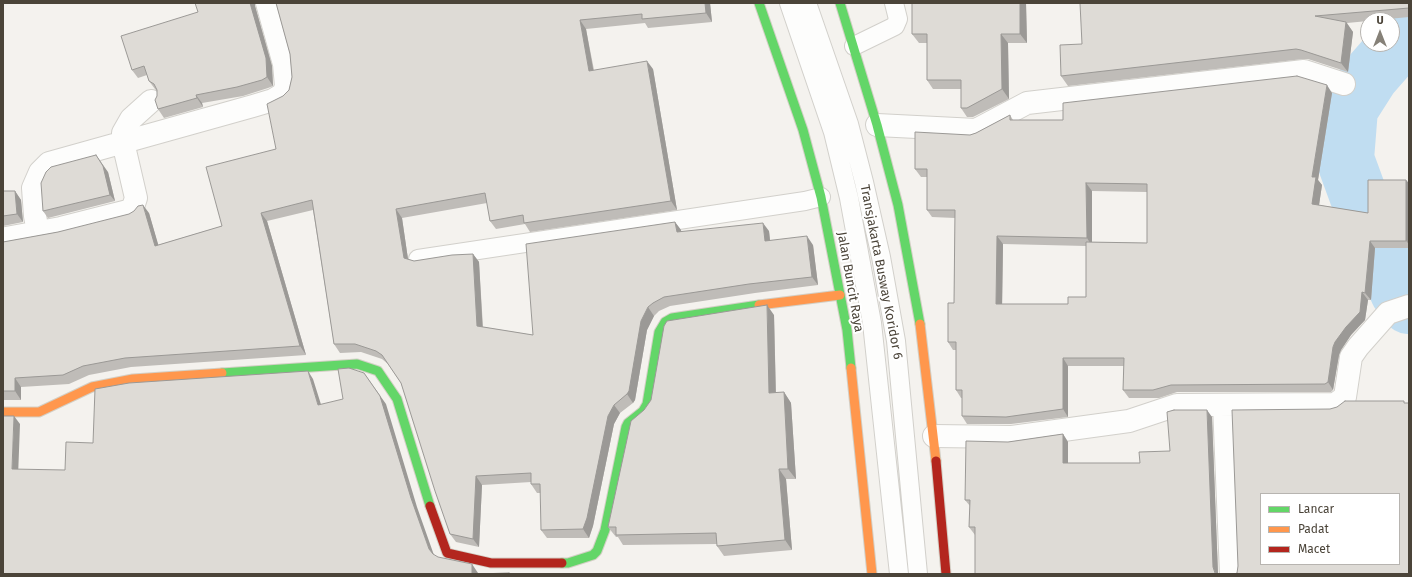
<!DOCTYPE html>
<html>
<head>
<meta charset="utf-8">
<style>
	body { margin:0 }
	#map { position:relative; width:1412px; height:577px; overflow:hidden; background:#f4f2ee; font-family:"Fira Sans",sans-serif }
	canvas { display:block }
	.frame { position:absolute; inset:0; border:4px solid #4b4439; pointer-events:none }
	.legend { position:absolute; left:1260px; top:493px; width:140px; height:72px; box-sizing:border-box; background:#fff; border:1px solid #b7b4b0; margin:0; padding:5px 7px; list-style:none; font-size:12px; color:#4b4439 }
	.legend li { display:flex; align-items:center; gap:8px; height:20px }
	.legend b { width:20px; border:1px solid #b7b4b0 }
	.north { position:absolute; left:1360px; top:12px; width:40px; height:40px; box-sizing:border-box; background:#fff; border:1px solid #b7b4b0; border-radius:50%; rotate:0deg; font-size:11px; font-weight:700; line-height:16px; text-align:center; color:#4b4439 }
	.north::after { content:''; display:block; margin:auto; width:14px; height:18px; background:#868178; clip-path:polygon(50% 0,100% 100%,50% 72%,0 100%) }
</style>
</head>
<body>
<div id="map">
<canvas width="1412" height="577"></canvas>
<div class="frame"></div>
<ul class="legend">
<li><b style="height:5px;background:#63d668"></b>Lancar</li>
<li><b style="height:5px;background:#ff974d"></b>Padat</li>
<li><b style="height:5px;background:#b3261e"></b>Macet</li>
</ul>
<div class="north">U</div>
</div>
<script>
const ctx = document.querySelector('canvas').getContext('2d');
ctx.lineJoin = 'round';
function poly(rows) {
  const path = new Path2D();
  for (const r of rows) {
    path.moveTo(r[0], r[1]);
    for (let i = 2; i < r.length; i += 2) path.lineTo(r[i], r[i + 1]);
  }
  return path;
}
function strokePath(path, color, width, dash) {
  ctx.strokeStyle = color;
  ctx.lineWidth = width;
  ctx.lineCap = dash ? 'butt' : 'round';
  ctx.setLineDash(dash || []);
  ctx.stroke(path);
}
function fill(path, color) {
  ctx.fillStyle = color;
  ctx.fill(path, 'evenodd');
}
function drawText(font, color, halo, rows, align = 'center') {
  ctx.font = font + ' "Fira Sans",sans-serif';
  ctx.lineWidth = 4;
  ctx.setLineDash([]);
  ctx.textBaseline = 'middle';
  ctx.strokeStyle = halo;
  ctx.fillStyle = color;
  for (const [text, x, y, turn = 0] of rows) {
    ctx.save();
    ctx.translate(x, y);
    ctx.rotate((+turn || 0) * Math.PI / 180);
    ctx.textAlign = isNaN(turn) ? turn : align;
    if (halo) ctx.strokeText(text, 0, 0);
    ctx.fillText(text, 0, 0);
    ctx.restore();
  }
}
strokePath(poly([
	[1409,40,1398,44,1370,76,1349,109,1345,159,1371,230,1399,292,1409,305]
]), '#c0ddf1', 58);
const lane = poly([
	[789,3,833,132,849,198,872,323,899,574],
	[807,3,849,124,864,182,881,257,896,341,918,574],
	[854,46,895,26,898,19,894,3],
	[418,259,805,201,821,197]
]);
const street = poly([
	[877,125,976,130,1027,103,1304,71,1344,84],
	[38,232,35,216,33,188,40,172,49,163,253,106,273,100,283,94,286,86,284,64,267,3],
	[3,240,6,238,61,228,132,210,136,198,123,142,123,133,131,119,151,101],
	[1224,405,1231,574],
	[934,436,1012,437,1129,421,1177,405,1335,404,1345,397,1351,357,1358,347,1388,313,1409,306]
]);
const fast = poly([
	[759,3,803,130,821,197,847,330,851,368],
	[840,3,877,125,898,205,920,324],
	[222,373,357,364,378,371,397,399,430,506],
	[562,563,568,563,593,555,597,551,605,530,626,427,628,423,643,411,647,404,659,332,665,322,672,318,759,305]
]);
const slow = poly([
	[759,305,840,295],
	[920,324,936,461],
	[851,368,872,574],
	[3,412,39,412,92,387,133,379,222,373]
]);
const jam = poly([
	[936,461,946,574],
	[430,506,447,553,491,563,562,563]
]);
strokePath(lane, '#d2d0cb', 20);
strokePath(street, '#d2d0cb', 24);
strokePath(fast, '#d3cfc5', 11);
strokePath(slow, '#d3cfc5', 11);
strokePath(jam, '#d3cfc5', 11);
strokePath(lane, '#fdfdfc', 18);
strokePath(street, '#fdfdfc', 22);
strokePath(fast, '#63d668', 9);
strokePath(slow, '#ff974d', 9);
strokePath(jam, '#b3261e', 9);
fill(poly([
	[276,3,710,3,712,22,648,28,645,23,586,29,594,70,653,69,677,210,530,232,525,224,496,229,490,221,487,203,402,218,408,259,414,261,473,254,479,262,483,327,533,335,675,222,681,230,681,232,769,231,770,240,813,245,818,285,755,293,670,306,659,311,654,316,647,330,635,400,633,403,620,413,614,424,593,526,589,538,547,538,541,530,541,493,537,493,531,484,531,482,482,485,479,547,456,542,450,534,401,383,388,364,382,359,361,352,340,353,334,344,313,210,267,221,306,355,131,367,89,375,69,384,21,387,21,400,3,400,3,242,58,232,149,213,158,245,222,226,276,149,283,96,289,90,292,77,290,54],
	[912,3,1026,3,1027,43,1008,43,1009,99,973,117,967,117,961,108,961,89,933,89,927,80,927,43,919,43,912,34],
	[1409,3,1409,17,1378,20,1368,20,1368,21,1347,23,1353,32,1348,72,1308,59,1303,59,1068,86,1061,76,1082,44],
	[255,6,272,66,273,86,268,88,243,96,202,103,203,107,164,118,158,109,157,91,155,89,149,81,147,75,138,78,132,70],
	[1332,93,1318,180,1322,185,1319,205,1368,213,1409,183,1409,248,1375,248,1371,300,1368,300,1365,320,1351,335,1341,350,1339,355,1333,390,1331,392,1177,392,1159,398,1129,398,1123,390,1124,366,1068,366,1068,417,1011,424,967,424,962,416,962,398,961,398,956,390,956,350,953,350,948,342,954,303,955,218,932,217,927,210,927,177,921,177,915,169,970,135,976,133,1010,115,1013,120,1063,120],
	[1092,191,1147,192,1147,243,1092,242],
	[1003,244,1086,246,1086,297,1068,304,1002,304],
	[108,172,115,201,48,218,43,211],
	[3,191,15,191,21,200,23,222,3,226],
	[774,315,776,393,784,392,791,403,796,479,786,479,792,550,724,556,717,546,717,544,623,545,618,537,616,537,608,527],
	[1212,417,1218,574,975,574,975,535,969,527,970,506,965,500,1008,442,1063,434,1068,442,1068,463,1140,463,1170,451]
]), '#bfbcb8');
fill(poly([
	[250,3,255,3,255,6,272,66,273,86,267,77],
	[705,3,710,3,712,22,706,13],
	[1020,3,1026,3,1027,43,1020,34],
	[580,20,586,29,595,80,589,71],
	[1346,22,1353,32,1348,72,1341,63],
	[1001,34,1008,43,1009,99,1002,89],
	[647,61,653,69,677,210,671,201],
	[1327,85,1332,93,1318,180,1322,185,1318,212,1312,204,1312,177],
	[196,95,202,103,203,107,197,98],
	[96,155,108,172,115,201,110,195],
	[1406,180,1409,183,1409,244,1406,241],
	[1086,183,1092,191,1092,246,1087,238],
	[15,191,21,200,23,222,17,214],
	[143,205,149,213,161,254,155,246],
	[396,209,402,218,409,266,404,258],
	[261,213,267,221,306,355,300,346],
	[675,222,681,230,683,241,677,232],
	[763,223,769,231,771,250,765,241],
	[807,236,813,245,818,285,812,277],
	[997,236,1003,244,1002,312,996,304],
	[1370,241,1375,248,1371,300,1365,293],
	[473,254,479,262,483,335,477,326],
	[1362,292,1368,300,1365,320,1351,335,1341,350,1339,355,1333,390,1328,382,1333,347,1335,342],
	[767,305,774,315,776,404,769,393],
	[648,307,654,316,647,330,635,400,633,403,627,394,641,321],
	[1063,358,1068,366,1068,417,1063,409],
	[308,371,313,379,324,414,318,405],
	[364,373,386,404,417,507,435,558,429,549],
	[15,378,21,387,21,400,15,391],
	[784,392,791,403,796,479,788,469],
	[614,405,620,413,614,424,593,526,589,538,583,529,608,416],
	[1207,410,1212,417,1218,574,1216,574,1213,567],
	[14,416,20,424,18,477,12,469],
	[1063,434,1068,442,1068,471,1063,463],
	[779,469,786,479,792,550,785,540],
	[476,476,482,485,479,547,473,539],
	[472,564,478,573,478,574,472,574]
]), '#9b9996');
const building = poly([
	[195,3,250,3,266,58,267,77,262,80,237,87,196,95,197,98,158,109,155,100,157,96,157,90,154,84,149,81,144,66,132,70,121,36,198,12,195,3],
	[276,3,705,3,706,13,642,19,642,14,580,20,589,71,647,61,671,201,524,223,523,215,490,221,485,193,396,209,404,258,414,261,452,255,473,254,477,326,533,335,526,244,675,222,677,232,763,223,765,241,807,236,812,277,749,284,664,297,653,303,648,307,641,321,629,391,627,394,614,405,608,416,587,518,583,529,541,530,540,484,531,484,531,473,476,476,473,539,450,534,435,491,401,383,382,355,376,351,355,344,334,344,312,200,261,213,300,346,125,358,83,366,63,375,15,378,15,391,3,391,3,242,58,232,129,214,134,211,138,206,143,205,155,246,222,226,206,167,276,149,267,104,283,96,289,90,292,77,290,54,276,3],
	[912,3,1020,3,1020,34,1001,34,1002,89,967,108,961,108,961,80,927,80,927,34,912,34,912,3],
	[1080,3,1409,3,1409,8,1315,16,1346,22,1341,63,1301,50,1296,49,1061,76,1060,45,1082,44,1080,3],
	[1297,76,1327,85,1312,177,1316,177,1312,204,1368,213,1368,180,1406,180,1406,241,1370,241,1365,293,1362,292,1360,312,1346,327,1335,342,1333,347,1328,382,1325,384,1171,385,1153,390,1123,390,1124,358,1063,358,1063,409,1006,417,962,416,962,390,956,390,956,342,948,342,948,303,954,303,955,210,927,210,927,169,915,169,915,132,970,135,976,133,1010,115,1010,120,1063,120,1063,103,1297,76],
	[1086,183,1147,184,1147,243,1086,242,1086,297,1068,297,1068,304,996,304,997,236,1087,238,1086,183],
	[96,155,103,166,110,195,43,211,41,183,46,172,51,167,96,155],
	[3,191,15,191,17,214,3,216,3,191],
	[767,305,769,393,784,392,788,469,779,469,785,540,717,546,716,533,616,535,616,527,608,527,631,421,644,410,651,400,664,326,667,321,767,305],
	[349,368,364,373,380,396,411,498,429,549,433,554,438,557,472,564,472,574,3,574,3,416,14,416,12,469,65,470,66,442,93,443,95,389,129,383,308,371,318,405,343,399,338,369,349,368],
	[1345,401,1404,401,1404,403,1409,403,1409,574,1235,574,1237,573,1238,566,1232,410,1330,409,1337,407,1345,401],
	[1261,494,1399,494,1399,564,1261,564,1261,494],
	[1174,410,1207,410,1213,567,1215,573,1216,574,975,574,975,527,969,527,970,500,965,500,966,441,1008,442,1063,434,1063,463,1140,463,1139,452,1170,451,1167,412,1174,410],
	[509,573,509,574,477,574,509,573]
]);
fill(building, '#dedbd6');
strokePath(building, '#9b9996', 1);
drawText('13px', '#4b4439', '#fff', [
	["Transjakarta Busway Koridor 6",881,272,79],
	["Jalan Buncit Raya",850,282,80]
]);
</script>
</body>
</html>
